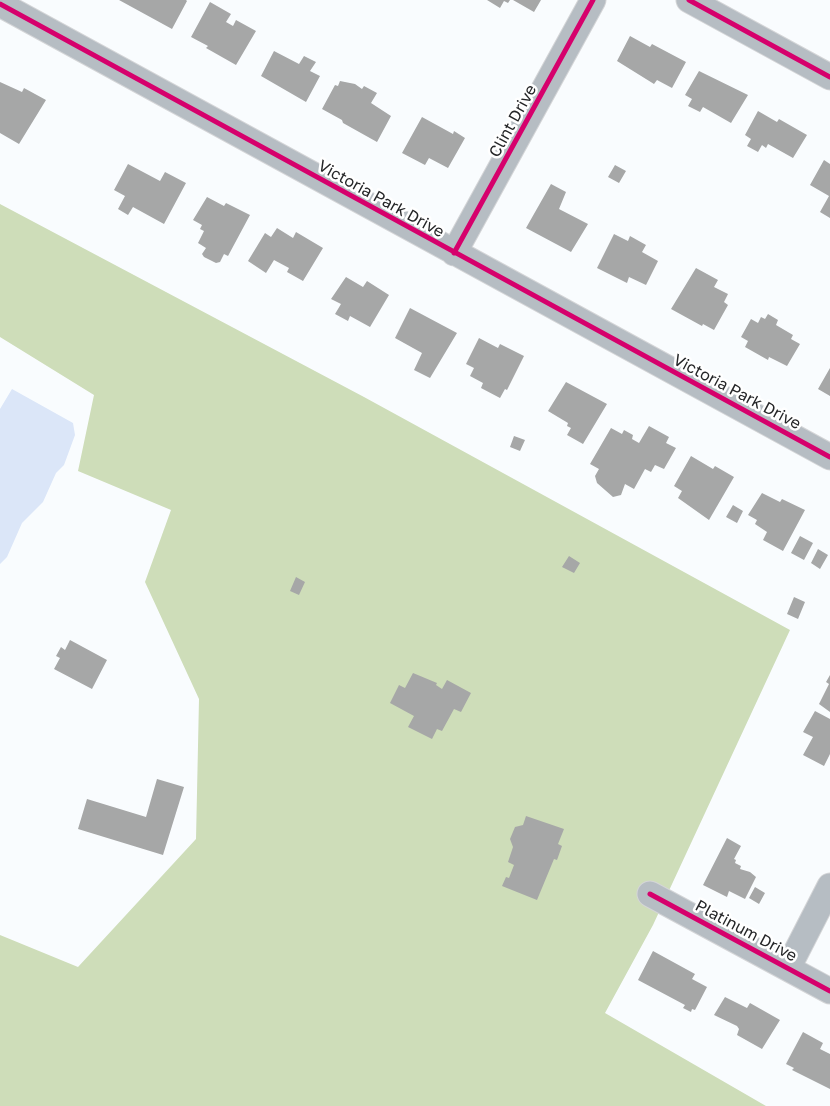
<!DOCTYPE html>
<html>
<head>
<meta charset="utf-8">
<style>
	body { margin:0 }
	canvas { display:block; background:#f9fcfe }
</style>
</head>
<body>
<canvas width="830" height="1106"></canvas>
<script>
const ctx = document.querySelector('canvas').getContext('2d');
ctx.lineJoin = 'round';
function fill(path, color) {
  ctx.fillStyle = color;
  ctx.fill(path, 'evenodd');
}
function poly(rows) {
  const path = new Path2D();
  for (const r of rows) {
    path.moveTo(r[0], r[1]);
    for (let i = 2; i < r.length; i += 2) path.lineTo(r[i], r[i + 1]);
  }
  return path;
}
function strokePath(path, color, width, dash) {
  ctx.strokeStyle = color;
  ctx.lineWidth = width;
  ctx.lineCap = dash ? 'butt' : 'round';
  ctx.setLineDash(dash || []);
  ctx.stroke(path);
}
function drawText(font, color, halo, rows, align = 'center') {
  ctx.font = font + ' "Golos Text",sans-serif';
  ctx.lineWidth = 5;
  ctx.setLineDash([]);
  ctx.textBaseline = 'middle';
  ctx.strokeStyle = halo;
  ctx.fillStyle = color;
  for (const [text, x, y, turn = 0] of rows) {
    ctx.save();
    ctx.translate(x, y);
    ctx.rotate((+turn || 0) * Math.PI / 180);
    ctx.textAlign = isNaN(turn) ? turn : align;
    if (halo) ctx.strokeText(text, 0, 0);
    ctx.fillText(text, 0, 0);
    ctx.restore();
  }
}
fill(poly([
	[0,204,364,397,790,630,653,925,605,1013,766,1106,0,1106,0,935,78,967,196,839,199,699,145,582,171,510,78,471,94,395,0,337]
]), '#ceddb9');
fill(poly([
	[12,389,73,423,75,435,64,465,56,473,43,502,22,523,7,557,0,564,0,409]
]), '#dbe6f8');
fill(poly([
	[119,0,186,0,187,1,172,29],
	[487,0,510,0,508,3,504,1,500,8],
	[513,0,541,0,534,12],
	[210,2,231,14,226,22,233,26,236,20,256,31,236,65,206,48,208,46,191,37],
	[630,36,650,47,652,44,686,62,672,88,657,80,654,84,617,61],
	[274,51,299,64,304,56,316,62,310,71,320,76,306,102,261,76],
	[699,71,748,95,731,123,703,107,700,112,688,106,692,99,685,95],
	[340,81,355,84,362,89,364,86,377,93,371,103,391,116,377,142,343,123,342,120,322,109,335,85,338,86],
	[0,82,22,92,24,88,46,100,19,144,0,133],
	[758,111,777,122,779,119,807,135,793,158,768,144,766,148,762,145,758,152,747,146,751,139,745,135],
	[422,117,453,134,454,131,465,138,448,168,429,158,425,165,402,153],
	[824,160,830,164,830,218,820,212,829,196,810,185],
	[128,164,160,181,165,172,186,183,164,224,133,207,128,215,118,209,125,196,114,190],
	[615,165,626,171,619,183,608,177],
	[551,184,566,192,559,209,588,224,571,252,526,228],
	[207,197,224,206,226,203,250,215,228,256,224,254,220,262,216,263,204,257,202,254,206,248,198,243,204,231,200,229,202,225,193,220],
	[277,228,293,238,296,232,323,248,303,281,287,272,289,268,274,260,266,273,248,261,265,233,271,237],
	[614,234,628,241,630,236,646,245,642,252,658,261,646,285,629,277,627,283,597,268],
	[696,268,718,280,714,287,728,294,724,302,728,305,714,330,703,324,702,326,671,309],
	[346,277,363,287,367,281,389,295,370,327,350,316,348,321,335,314,341,304,331,299],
	[410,308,457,333,430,378,414,370,422,353,395,338],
	[768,314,778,320,776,325,793,335,791,339,800,344,787,366,769,357,768,360,745,347,748,341,741,337,751,319,758,323,761,317,765,319],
	[479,338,498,348,500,344,524,356,507,390,505,389,500,398,481,388,483,383,470,376,474,368,466,364],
	[830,368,830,396,818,389],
	[566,382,607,404,583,444,567,435,571,428,567,426,568,423,548,411],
	[649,426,669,437,666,443,676,448,664,469,655,465,651,472,645,469,634,489,625,484,621,495,613,497,597,483,595,476,599,469,590,464,611,428,622,434,624,430,633,435,632,439,639,443],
	[514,436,525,440,520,451,510,447],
	[691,456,713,469,715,466,734,477,709,520,678,498,682,491,674,486],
	[762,493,780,502,782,499,805,510,783,551,763,540,767,532,755,524,757,520,748,515],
	[733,505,743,511,737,523,726,517],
	[800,536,813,543,804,560,791,553],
	[818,549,828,555,820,569,811,563],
	[569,556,580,563,574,573,562,567],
	[296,577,305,582,299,595,290,591],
	[794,597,805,602,798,619,787,614],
	[70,640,107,660,92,689,54,669,60,658,56,656,61,647,65,650],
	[413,673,437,683,436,685,442,689,447,680,471,693,461,712,454,709,442,731,437,729,432,739,408,727,414,716,390,703,399,685,405,688],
	[830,675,830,712,819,704,829,684,826,682],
	[815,711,830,719,830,754,824,766,803,755,813,737,803,732],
	[157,779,184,787,163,855,78,829,87,799,146,817],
	[526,816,564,829,558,844,562,846,557,860,554,859,537,900,502,886,506,877,509,878,514,865,508,862,513,847,510,839,515,827,523,825],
	[727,838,741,846,734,859,736,860,735,863,741,866,740,869,750,872,756,877,745,899,729,891,727,897,703,885],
	[755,887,765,893,759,904,749,898],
	[653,951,695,974,692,979,707,987,695,1010,692,1009,691,1012,683,1008,685,1005,638,980],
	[725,997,747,1008,750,1003,780,1020,762,1049,737,1035,739,1029,737,1026,714,1015],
	[803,1032,823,1043,820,1049,830,1054,830,1089,792,1070,794,1068,786,1064]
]), '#a6a7a7');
const minor = poly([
	[689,0,830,77],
	[0,4,830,457],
	[454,253,593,0],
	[650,894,830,991],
	[788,968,830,886]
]);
strokePath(minor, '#d4d5d7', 27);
strokePath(minor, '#b6bdc3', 25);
strokePath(poly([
	[689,0,830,77],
	[0,4,830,457],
	[454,253,593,0],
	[650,894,830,991]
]), '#d6006c', 5);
drawText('16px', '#252628', '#fff', [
	["Clint Drive",513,121,-61],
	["Victoria Park Drive",381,199,29],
	["Victoria Park Drive",737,392,28],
	["Platinum Drive",746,931,28]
]);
</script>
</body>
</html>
